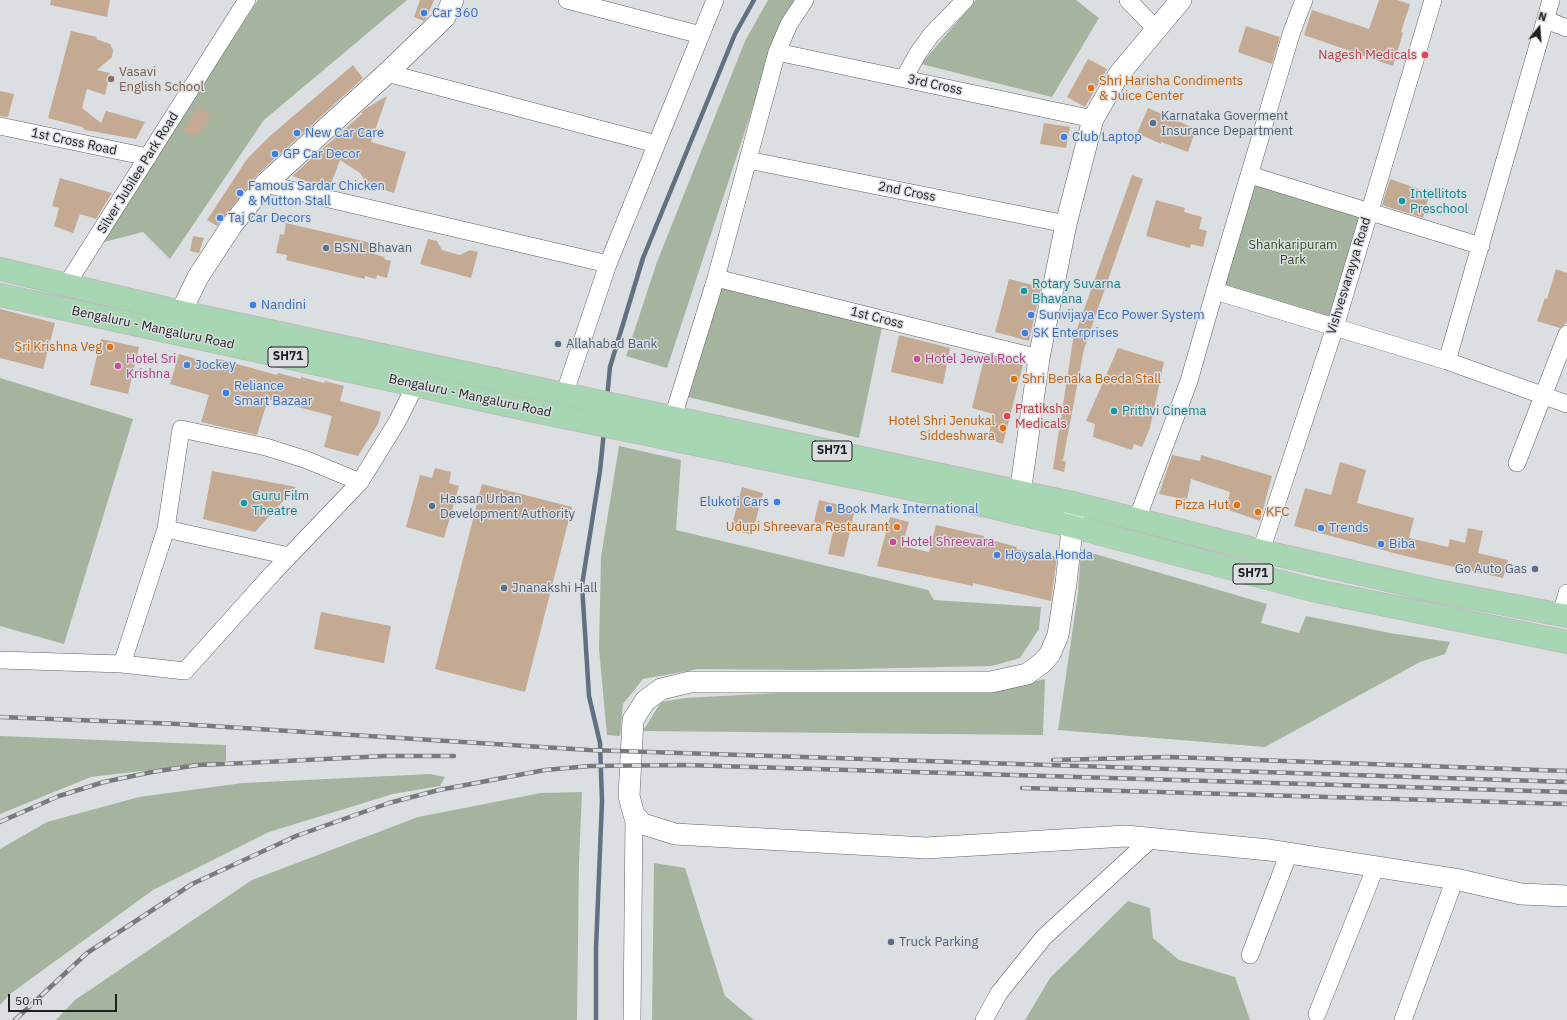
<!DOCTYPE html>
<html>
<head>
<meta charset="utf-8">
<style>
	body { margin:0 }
	#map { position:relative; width:1567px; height:1020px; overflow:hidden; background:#dcdfe1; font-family:"IBM Plex Sans",sans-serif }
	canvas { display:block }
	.north { position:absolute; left:1519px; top:8px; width:40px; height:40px; -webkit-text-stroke:3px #dcdfe1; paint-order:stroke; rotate:17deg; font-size:11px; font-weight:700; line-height:16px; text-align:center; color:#1d1e1e }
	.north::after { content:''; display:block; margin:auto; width:14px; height:18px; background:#1d1e1e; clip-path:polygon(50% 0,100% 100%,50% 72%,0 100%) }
	.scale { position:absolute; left:8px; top:994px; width:109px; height:18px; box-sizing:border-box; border:2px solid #1d1e1e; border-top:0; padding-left:5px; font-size:12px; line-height:14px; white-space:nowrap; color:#1d1e1e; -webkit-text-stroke:3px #dcdfe1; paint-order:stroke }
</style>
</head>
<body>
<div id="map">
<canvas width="1567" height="1020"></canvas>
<div class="north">N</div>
<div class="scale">50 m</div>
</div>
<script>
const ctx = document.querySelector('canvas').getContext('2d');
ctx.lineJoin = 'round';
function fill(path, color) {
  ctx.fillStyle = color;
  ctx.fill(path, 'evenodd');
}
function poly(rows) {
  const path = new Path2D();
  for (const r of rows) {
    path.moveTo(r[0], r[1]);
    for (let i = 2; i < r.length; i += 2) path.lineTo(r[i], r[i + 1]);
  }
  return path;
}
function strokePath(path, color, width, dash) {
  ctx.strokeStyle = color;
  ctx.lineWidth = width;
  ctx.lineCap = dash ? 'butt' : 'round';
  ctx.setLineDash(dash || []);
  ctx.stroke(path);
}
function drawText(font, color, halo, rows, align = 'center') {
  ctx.font = font + ' "IBM Plex Sans",sans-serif';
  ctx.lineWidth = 3;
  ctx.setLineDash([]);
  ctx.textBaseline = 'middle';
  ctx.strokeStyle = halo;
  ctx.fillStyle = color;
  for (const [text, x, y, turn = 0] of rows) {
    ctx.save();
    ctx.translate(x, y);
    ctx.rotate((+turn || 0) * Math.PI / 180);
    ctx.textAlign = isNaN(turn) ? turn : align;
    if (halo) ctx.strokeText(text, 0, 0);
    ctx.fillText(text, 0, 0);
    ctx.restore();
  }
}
fill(poly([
	[258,0,407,0,264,120,170,259,143,232,100,243],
	[768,0,795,0,779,28,667,368,626,356,657,262,745,41],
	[976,0,1076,0,1099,18,1052,97,921,64],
	[1254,182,1363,215,1331,321,1222,289],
	[721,288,882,327,859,438,688,397],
	[0,378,133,419,64,644,0,626],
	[619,446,681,460,676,530,928,590,934,600,1041,607,1039,629,1020,658,992,666,809,670,698,669,643,679,623,704,620,736,607,735,599,649,601,557],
	[1081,550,1267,604,1261,623,1299,633,1306,616,1390,633,1450,642,1445,654,1420,662,1265,747,1058,730,1078,593],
	[1045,679,1043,735,643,731,661,702,685,698,777,693,995,691],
	[0,736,226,745,226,761,91,777,0,814],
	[430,774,445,777,440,786,393,794,269,832,153,890,10,994,0,1005,0,849,47,822,139,797,243,783],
	[582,792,579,863,577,1020,56,1020,75,1000,252,880,418,817,541,793],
	[654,863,685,868,725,996,754,1020,652,1020],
	[1128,901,1150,908,1153,938,1179,960,1235,977,1250,1020,1025,1020,1050,978]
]), '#a5b49f');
strokePath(poly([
	[607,398,610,367,643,258,735,34,754,0],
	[596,1020,596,948,602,801,600,743,589,696,582,585,600,471,604,431]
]), '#627182', 4.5);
fill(poly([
	[51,0,110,0,107,17,50,5],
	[420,0,434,0,427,17,424,21,414,17],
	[1379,0,1397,0,1410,4,1401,32,1403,33,1393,66,1304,35,1312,10,1369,29],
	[1246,26,1280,37,1272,64,1238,52],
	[71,31,97,37,96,39,110,44,113,50,112,57,97,70,110,73,105,95,87,89,82,108,101,123,106,111,145,122,136,139,85,130,82,127,48,118],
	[1088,59,1107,69,1085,107,1067,97],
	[353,65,363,78,257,175,217,226,207,220,247,159,270,136],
	[0,91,14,94,8,117,0,116],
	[387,96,371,142,406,152,394,193,367,184,360,173,340,160,329,189,292,176,363,113,361,113,365,109],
	[198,107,211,115,199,134,190,135,183,131],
	[1148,108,1196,129,1188,152,1161,142,1161,144,1137,133],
	[1044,123,1070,127,1066,148,1040,144],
	[1132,175,1143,179,1084,349,1063,460,1058,459,1066,462,1064,472,1053,469,1073,340],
	[60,178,112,193,96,219,80,214,73,233,54,226,59,208,52,206],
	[1390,179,1430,193,1423,218,1382,205],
	[1156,200,1185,208,1184,212,1202,217,1199,229,1207,231,1203,247,1191,244,1190,248,1146,236],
	[286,223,376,244,374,254,385,257,384,259,391,261,387,278,377,275,376,279,365,276,365,279,286,260,287,255,276,253,280,234,284,235],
	[193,236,204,238,199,253,190,251],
	[428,239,437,241,442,250,460,255,470,250,478,252,471,278,420,264],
	[1556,269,1567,273,1567,322,1560,328,1537,321,1545,298,1547,299],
	[1009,279,1041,287,1029,341,995,332],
	[0,309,55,323,43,369,0,358],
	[899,335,950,348,943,384,891,372],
	[101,339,139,347,128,394,90,385],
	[1118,348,1164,362,1150,428,1142,447,1134,444,1132,450,1093,437,1095,424,1086,421],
	[179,354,217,365,219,359,277,375,278,373,301,379,301,377,324,383,325,381,344,386,340,401,381,412,378,424,358,456,324,447,332,416,268,399,257,435,201,422,209,395,170,384],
	[985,355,1023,365,1003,444,988,439,993,414,972,408],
	[1172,455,1200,461,1201,455,1272,476,1260,521,1226,509,1230,492,1191,479,1187,500,1159,494],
	[1340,462,1366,470,1357,503,1414,518,1409,538,1448,547,1450,539,1465,543,1468,528,1483,531,1478,553,1508,560,1503,578,1401,555,1294,526,1305,488,1331,495],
	[435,468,451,472,449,483,459,486,444,538,406,527,420,475,432,478],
	[212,471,296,487,255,532,203,519],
	[482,484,572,507,525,692,435,669],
	[742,487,763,493,752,535,731,529],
	[819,500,855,509,844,557,828,554,834,527,814,522],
	[890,517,909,522,902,546,929,552,936,525,984,536,984,538,1017,547,1016,549,1057,557,1051,601,973,583,973,586,877,566],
	[321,612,391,626,384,663,314,649]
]), '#c4a993');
const minor = poly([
	[567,0,701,35],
	[1128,0,1156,29],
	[1546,20,1567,28],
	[777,52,1093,119],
	[387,73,656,144],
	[904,78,918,53,931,35,965,0],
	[0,126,148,157],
	[748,160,1066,224],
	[1250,175,1481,246],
	[265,184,608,264],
	[716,278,1039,358],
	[67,284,247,0],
	[1215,291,1447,361,1567,404],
	[1447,361,1551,0],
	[564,395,608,264,715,0],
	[673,417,716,278,777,52,789,24,805,0],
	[1517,463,1567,334],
	[360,482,307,460,266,447,181,429,166,529,122,664,185,671,273,573,360,482,397,422,415,386],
	[1137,519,1189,381,1220,273,1292,31,1304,0],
	[166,529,289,556],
	[1261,551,1335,327,1433,0],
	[1561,615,1567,593],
	[0,660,122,664],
	[1250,955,1289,853],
	[1317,1014,1376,866],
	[632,1020,634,815],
	[984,1020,999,993,1044,937,1151,839],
	[1403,1020,1455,879]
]);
const tertiary = poly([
	[181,312,198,277,232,225,265,184,387,73,445,17,453,0],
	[1075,504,1066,583,1058,635,1050,654,1042,663,1027,674,991,682,690,682,661,689,645,701,633,720,629,796,634,815,643,824,675,834,926,848,1126,836,1269,850,1455,879,1521,894,1567,896],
	[1018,508,1039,358,1066,224,1093,119,1119,74,1181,0]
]);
const primary = poly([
	[0,269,181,312,1072,503,1261,551,1432,590,1567,616],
	[0,295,525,409,941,495,1067,525,1312,590,1567,642]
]);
strokePath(minor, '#5f6163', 18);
strokePath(tertiary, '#5f6163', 22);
strokePath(primary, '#bbbcbc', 24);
strokePath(minor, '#fff', 17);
strokePath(tertiary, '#fff', 21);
strokePath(primary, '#a6d7b2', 22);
const rail = poly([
	[0,717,179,724,589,750,1567,782],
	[1053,760,1170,757,1567,771],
	[1022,788,1567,804],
	[0,822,59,796,104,782,152,772,198,765,245,763,385,756,454,756],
	[15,1020,87,953,192,884,296,836,389,803,439,790,545,770,590,766,686,765,1567,792]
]);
strokePath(rail, '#787a7b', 4.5);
strokePath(rail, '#dcdfe1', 3, [9]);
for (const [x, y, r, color] of [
	[424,13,4,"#3f7fe0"],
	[1425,55,4,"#e0444e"],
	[111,79,4,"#8d6e63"],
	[1091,88,4,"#e8710a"],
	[1153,123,4,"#5c6f8a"],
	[297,133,4,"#3f7fe0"],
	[1064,137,4,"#3f7fe0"],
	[275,154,4,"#3f7fe0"],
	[240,193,4,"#3f7fe0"],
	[1402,201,4,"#0f9aa8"],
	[220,218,4,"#3f7fe0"],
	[326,248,4,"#5c6f8a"],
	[1024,291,4,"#0f9aa8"],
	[253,305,4,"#3f7fe0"],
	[1031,315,4,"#3f7fe0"],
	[1025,333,4,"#3f7fe0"],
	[558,344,4,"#5c6f8a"],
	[110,347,4,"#e8710a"],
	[917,359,4,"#d1479c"],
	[187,365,4,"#3f7fe0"],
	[118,366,4,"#d1479c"],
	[1014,379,4,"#e8710a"],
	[226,393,4,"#3f7fe0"],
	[1114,411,4,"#0f9aa8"],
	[1007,416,4,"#e0444e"],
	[1003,428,4,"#e8710a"],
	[777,502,4,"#3f7fe0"],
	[244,503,4,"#0f9aa8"],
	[1237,505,4,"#e8710a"],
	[432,506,4,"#5c6f8a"],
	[829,509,4,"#3f7fe0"],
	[1258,512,4,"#e8710a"],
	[897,527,4,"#e8710a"],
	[1321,528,4,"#3f7fe0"],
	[893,542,4,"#d1479c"],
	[1381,544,4,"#3f7fe0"],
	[997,555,4,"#3f7fe0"],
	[1535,569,4,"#5c6f8a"],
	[504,588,4,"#5c6f8a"],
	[891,942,4,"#5c6f8a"]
]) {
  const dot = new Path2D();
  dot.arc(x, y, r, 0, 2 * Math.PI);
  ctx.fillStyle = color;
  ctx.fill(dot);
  strokePath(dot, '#dcdfe1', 1.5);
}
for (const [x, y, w] of [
	[288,357,40],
	[832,451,40],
	[1253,574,40]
]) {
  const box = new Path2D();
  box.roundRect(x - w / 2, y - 10, w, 20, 3);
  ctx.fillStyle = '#dcdfe1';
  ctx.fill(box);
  strokePath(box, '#1d1e1e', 1);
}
drawText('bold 12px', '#1d1e1e', null, [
	["SH71",288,357],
	["SH71",832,451],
	["SH71",1253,574]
]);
drawText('13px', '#366cbe', '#dcdfe1', [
	["Car 360",432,13],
	["New Car Care",305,133],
	["Club Laptop",1072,137],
	["GP Car Decor",283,154],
	["Famous Sardar Chicken",248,186],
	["& Mutton Stall",248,201],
	["Taj Car Decors",228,218],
	["Nandini",261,305],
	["Sunvijaya Eco Power System",1039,315],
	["SK Enterprises",1033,333],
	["Jockey",195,365],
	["Reliance",234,386],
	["Smart Bazaar",234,401],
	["Elukoti Cars",769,502,"right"],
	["Book Mark International",837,509],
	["Trends",1329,528],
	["Biba",1389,544],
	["Hoysala Honda",1005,555]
], 'left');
drawText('13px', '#be3a42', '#dcdfe1', [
	["Nagesh Medicals",1417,55],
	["Pratiksha",1015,409,"left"],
	["Medicals",1015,424,"left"]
], 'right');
drawText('13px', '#785e54', '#dcdfe1', [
	["Vasavi",119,72],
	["English School",119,87]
], 'left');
drawText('13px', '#c56008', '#dcdfe1', [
	["Shri Harisha Condiments",1099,81,"left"],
	["& Juice Center",1099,96,"left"],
	["Sri Krishna Veg",102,347],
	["Shri Benaka Beeda Stall",1022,379,"left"],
	["Hotel Shri Jenukal",995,421],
	["Siddeshwara",995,436],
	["Pizza Hut",1229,505],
	["KFC",1266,512,"left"],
	["Udupi Shreevara Restaurant",889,527]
], 'right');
drawText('13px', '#1d1e1e', '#dcdfe1', [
	["3rd Cross",935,85,12],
	["1st Cross Road",74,142,12],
	["Silver Jubilee Park Road",138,173,-58],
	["2nd Cross",907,192,11],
	["Vishvesvarayya Road",1349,276,-73],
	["1st Cross",877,318,14],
	["Bengaluru - Mangaluru Road",153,328,12],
	["Bengaluru - Mangaluru Road",470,396,12]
]);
drawText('13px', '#4e5e75', '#dcdfe1', [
	["Karnataka Goverment",1161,116],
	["Insurance Department",1161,131],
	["BSNL Bhavan",334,248],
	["Allahabad Bank",566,344],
	["Hassan Urban",440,499],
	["Development Authority",440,514],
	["Go Auto Gas",1527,569,"right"],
	["Jnanakshi Hall",512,588],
	["Truck Parking",899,942]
], 'left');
drawText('13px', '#0d838f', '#dcdfe1', [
	["Intellitots",1410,194],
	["Preschool",1410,209],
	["Rotary Suvarna",1032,284],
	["Bhavana",1032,299],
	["Prithvi Cinema",1122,411],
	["Guru Film",252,496],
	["Theatre",252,511]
], 'left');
drawText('13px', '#314e25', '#dcdfe1', [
	["Shankaripuram",1293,245],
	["Park",1293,260]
]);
drawText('13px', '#b23c85', '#dcdfe1', [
	["Hotel Sri",126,359],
	["Krishna",126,374],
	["Hotel Jewel Rock",925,359],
	["Hotel Shreevara",901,542]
], 'left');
</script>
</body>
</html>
